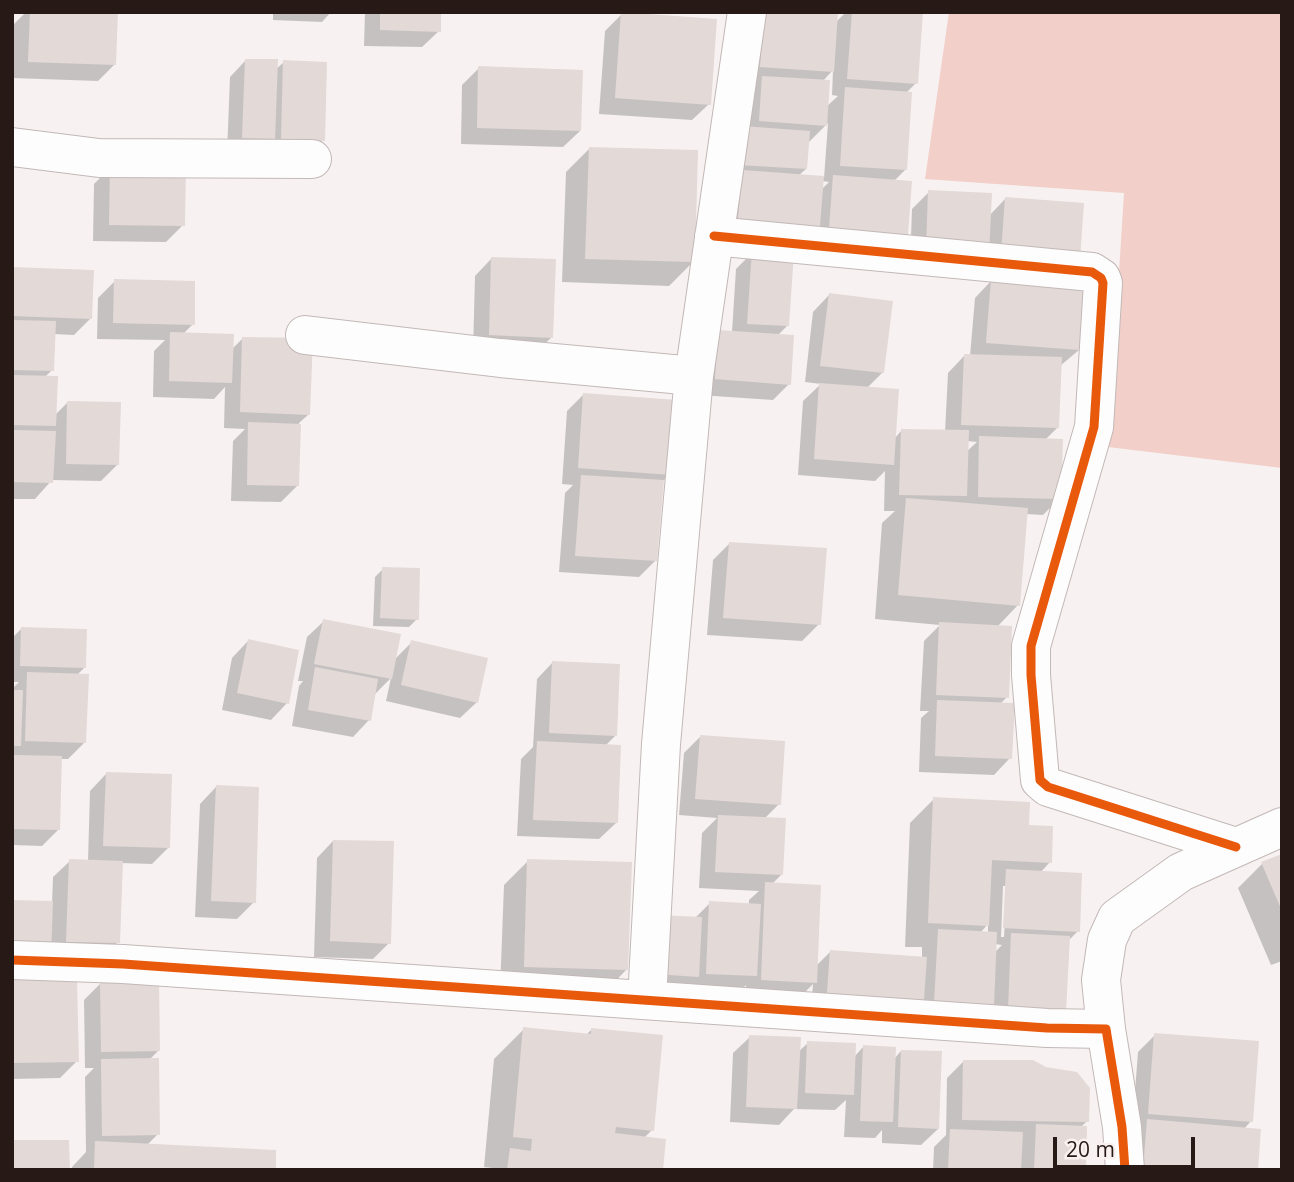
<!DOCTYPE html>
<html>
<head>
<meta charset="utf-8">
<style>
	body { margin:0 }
	#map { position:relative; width:1294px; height:1182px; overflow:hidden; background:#f7f2f1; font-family:"Open Sans",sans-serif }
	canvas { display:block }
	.frame { position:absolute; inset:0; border:14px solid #271916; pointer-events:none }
	.scale { position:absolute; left:1053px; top:1137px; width:142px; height:32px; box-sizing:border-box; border:4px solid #271916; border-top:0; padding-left:9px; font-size:21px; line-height:24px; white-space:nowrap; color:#271916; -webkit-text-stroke:5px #f9f1ef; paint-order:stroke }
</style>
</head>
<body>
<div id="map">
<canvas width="1294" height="1182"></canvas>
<div class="frame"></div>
<div class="scale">20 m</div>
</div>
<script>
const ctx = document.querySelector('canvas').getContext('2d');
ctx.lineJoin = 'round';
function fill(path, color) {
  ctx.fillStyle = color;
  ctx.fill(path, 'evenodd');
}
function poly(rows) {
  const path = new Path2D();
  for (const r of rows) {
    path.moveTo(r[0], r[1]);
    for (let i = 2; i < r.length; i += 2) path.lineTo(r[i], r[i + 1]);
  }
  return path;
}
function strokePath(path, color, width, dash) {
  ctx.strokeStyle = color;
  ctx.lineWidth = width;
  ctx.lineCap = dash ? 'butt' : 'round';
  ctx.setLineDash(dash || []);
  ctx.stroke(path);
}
fill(poly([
	[949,12,1282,12,1282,468,1108,447,1124,193,925,179]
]), '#f2cfc9');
fill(poly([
	[26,12,116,12,115,64,98,81,12,78,14,24],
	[273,12,331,12,322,22,273,20],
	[365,12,440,12,439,31,422,47,364,46],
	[835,12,922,12,916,83,906,93,905,170,894,181,910,182,792,253,787,326,778,335,789,384,773,400,699,395,702,348,732,332,736,269,755,250,721,248,746,94,757,84,744,83,748,25],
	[836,13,845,13,836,22],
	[833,70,832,95,838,96,826,107,822,82],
	[828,123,824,178,798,176,806,169,808,143],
	[822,181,829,182,821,190],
	[622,14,709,104,692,120,599,114,605,31],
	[246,60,275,70,284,62,323,140,306,156,227,154,230,77],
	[479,68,580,131,563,147,461,144,462,85],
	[590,148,693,262,669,286,562,282,566,172],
	[111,167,183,225,166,242,93,241,94,184],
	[929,192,989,216,1005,199,1082,205,971,270,910,267,912,209],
	[491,259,552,337,535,353,473,351,475,276],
	[12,269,91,318,74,335,53,334,52,370,45,377,55,415,67,403,118,464,101,481,52,480,35,499,12,499],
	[115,281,193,324,183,334,231,350,243,338,309,414,299,423,297,486,281,502,231,501,233,441,245,429,224,428,225,387,214,399,153,397,154,351,165,340,97,339,98,298],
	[991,281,1079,350,1060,366,1058,427,1045,440,1060,498,1043,515,1026,514,1018,605,997,627,1007,697,1000,704,1010,758,994,775,919,772,921,718,929,711,920,711,924,641,940,625,875,619,882,523,895,511,884,511,885,471,875,481,798,475,803,401,821,384,805,382,813,312,829,295,883,372,867,388,894,439,902,430,945,432,948,373,964,356,970,356,975,298],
	[967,441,977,442,966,452],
	[584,394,670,474,662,482,656,560,639,577,559,572,565,493,573,485,562,484,567,411],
	[730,543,819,624,802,641,707,635,713,560],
	[383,569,417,619,409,627,373,626,375,577],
	[324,621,394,660,412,642,477,702,460,718,386,701,391,678,373,696,369,720,353,737,292,726,299,686,303,681,298,681,307,637],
	[22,628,84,668,77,675,85,742,68,759,60,759,58,830,42,846,12,845,12,689,19,682,12,682,12,638],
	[248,641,287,703,271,720,222,710,232,658],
	[553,662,615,736,605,746,616,823,599,839,517,836,521,759,533,747,537,679],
	[700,737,779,804,764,819,782,874,772,884,816,966,830,952,922,958,922,947,905,947,910,823,934,799,1027,826,1050,862,1040,873,1078,931,1068,941,1065,1013,810,1022,813,984,798,999,745,996,746,985,739,992,690,990,690,983,681,992,639,990,695,918,710,903,749,905,749,900,759,891,699,888,702,833,717,818,679,815,684,753],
	[1003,886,1007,886,1004,937,1001,937],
	[988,924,988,933,980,933],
	[995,944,1002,945,995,952],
	[106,774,168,848,152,864,121,863,118,942,101,959,12,971,52,903,53,877,70,861,88,861,90,791],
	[216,787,254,902,237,919,195,917,200,804],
	[333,841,389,943,373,959,314,957,317,858],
	[1282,855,1282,961,1271,965,1238,888,1262,864],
	[528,861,627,969,603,994,500,990,504,885],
	[12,982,77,1061,60,1078,12,1079],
	[101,983,158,1051,149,1060,158,1134,147,1145,274,1170,72,1170,72,1167,86,1152,85,1077,94,1068,85,1068,84,1000],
	[524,1029,586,1035,592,1029,652,1130,644,1138,661,1170,490,1170,493,1168,484,1167,494,1059],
	[1155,1035,1251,1121,1244,1129,1129,1170,1138,1052],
	[750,1037,798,1052,808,1043,854,1057,864,1046,894,1059,901,1051,938,1129,921,1145,882,1143,882,1130,875,1138,844,1137,846,1100,835,1110,794,1109,779,1125,730,1122,733,1053],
	[964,1061,1087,1121,1081,1127,1084,1170,933,1170,934,1147,946,1135,947,1078]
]), '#0003');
fill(poly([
	[30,12,118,12,116,65,28,62],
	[380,12,441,12,441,32,380,30],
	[621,12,717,19,711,105,615,98],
	[764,12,838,12,834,72,760,67],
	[852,12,923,12,918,84,847,79],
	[245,59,278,59,275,139,242,138],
	[283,60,327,62,325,141,281,139],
	[478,66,583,70,581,131,477,128],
	[762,76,830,80,827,126,759,121],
	[845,87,912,92,907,170,840,166],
	[742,126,810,131,807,169,739,165],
	[589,147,698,150,695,262,585,259],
	[110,165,186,166,185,226,109,225],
	[742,170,824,176,819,238,737,232],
	[833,175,912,181,907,248,828,242],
	[928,190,992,193,989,254,926,251],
	[1005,197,1084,203,1080,260,1001,255],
	[752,250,794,253,789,326,747,324],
	[491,257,556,259,553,338,489,335],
	[12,267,94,270,92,319,12,316],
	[114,279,195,281,195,325,113,323],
	[991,279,1085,287,1080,350,986,343],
	[829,293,893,301,884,373,820,366],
	[12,320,56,321,54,371,12,370],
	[718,330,794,335,791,385,715,379],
	[170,332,234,334,232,383,169,381],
	[242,337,313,338,310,415,240,412],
	[964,354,1062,357,1059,428,961,425],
	[12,375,58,376,56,426,12,425],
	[819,383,899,389,894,465,814,459],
	[583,393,677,400,671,475,578,468],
	[67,401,121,402,119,465,66,464],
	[248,422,301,424,299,486,247,485],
	[901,429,969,430,967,496,899,495],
	[12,430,56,431,53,483,12,482],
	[979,436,1063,439,1061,499,978,497],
	[581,475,664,480,657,561,575,556],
	[906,498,1028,508,1020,606,898,595],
	[729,542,827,548,821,625,723,618],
	[382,567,420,568,419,620,380,618],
	[323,619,401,634,392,679,314,664],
	[939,622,1012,626,1009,698,936,695],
	[21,627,87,629,86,668,20,666],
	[248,639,299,650,289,704,237,693],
	[411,640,488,658,478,703,401,685],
	[552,661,620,664,617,736,549,733],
	[315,667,378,679,371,721,308,710],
	[27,672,89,674,86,743,25,741],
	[12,690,23,690,21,746,12,746],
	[937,700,1015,703,1012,759,935,756],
	[700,735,785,741,781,805,695,799],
	[537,741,621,745,618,823,533,820],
	[12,755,62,756,60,830,12,829],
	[106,772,172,774,170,848,103,846],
	[216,785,259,787,256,903,211,901],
	[933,797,1030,802,1029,825,1053,826,1052,863,992,860,989,926,928,923],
	[718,815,786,818,783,875,715,872],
	[333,840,394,841,391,944,330,941],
	[1282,854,1282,911,1261,862],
	[69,859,123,861,120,943,66,942],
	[527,859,632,862,628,970,524,967],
	[1006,869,1082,873,1080,932,1003,928],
	[765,882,821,885,817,983,761,980],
	[12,900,53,901,51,956,12,955],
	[709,901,761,904,757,976,706,974],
	[658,915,702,917,699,977,655,974],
	[938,929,997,932,994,1006,934,1004],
	[1011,933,1070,936,1066,1013,1008,1011],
	[830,950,927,957,923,1012,826,1006],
	[77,979,79,1062,12,1063,12,980],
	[159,980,160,1051,101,1052,100,981],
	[523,1027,591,1034,591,1028,663,1035,654,1131,616,1127,615,1133,666,1139,663,1170,507,1170,510,1148,531,1151,532,1139,513,1137],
	[1154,1033,1259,1041,1253,1122,1148,1114],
	[749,1035,801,1037,797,1109,746,1107],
	[807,1041,856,1043,854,1095,805,1093],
	[863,1045,896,1047,893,1122,860,1121],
	[901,1050,942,1051,939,1129,898,1127],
	[159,1058,160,1135,102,1136,101,1059],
	[963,1060,1033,1060,1046,1067,1077,1072,1090,1088,1089,1122,962,1120],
	[1147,1119,1261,1129,1258,1170,1143,1170],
	[1036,1124,1087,1126,1086,1170,1034,1170],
	[950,1129,1023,1132,1021,1170,948,1170],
	[12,1140,69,1140,70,1170,12,1170],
	[95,1141,276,1150,276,1170,94,1170]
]), '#e3d9d7');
const minor = poly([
	[12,147,99,158,312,159],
	[714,236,1092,272,1101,278,1103,283,1094,427,1031,646,1031,675,1040,780,1048,787,1236,847],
	[305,335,500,358,694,376],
	[12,960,123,964,1047,1028,1106,1029,1122,1127,1125,1170],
	[647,1000,661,744,694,376,747,12],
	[1106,1029,1101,980,1107,940,1117,918,1181,872,1282,827]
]);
strokePath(minor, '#c2b8b7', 40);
strokePath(minor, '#fefdfd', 38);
strokePath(poly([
	[714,236,1092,272,1101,278,1103,283,1094,427,1031,646,1031,675,1040,780,1048,787,1236,847],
	[12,960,123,964,1047,1028,1106,1029,1122,1127,1125,1170]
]), '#e8590c', 9);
</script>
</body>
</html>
